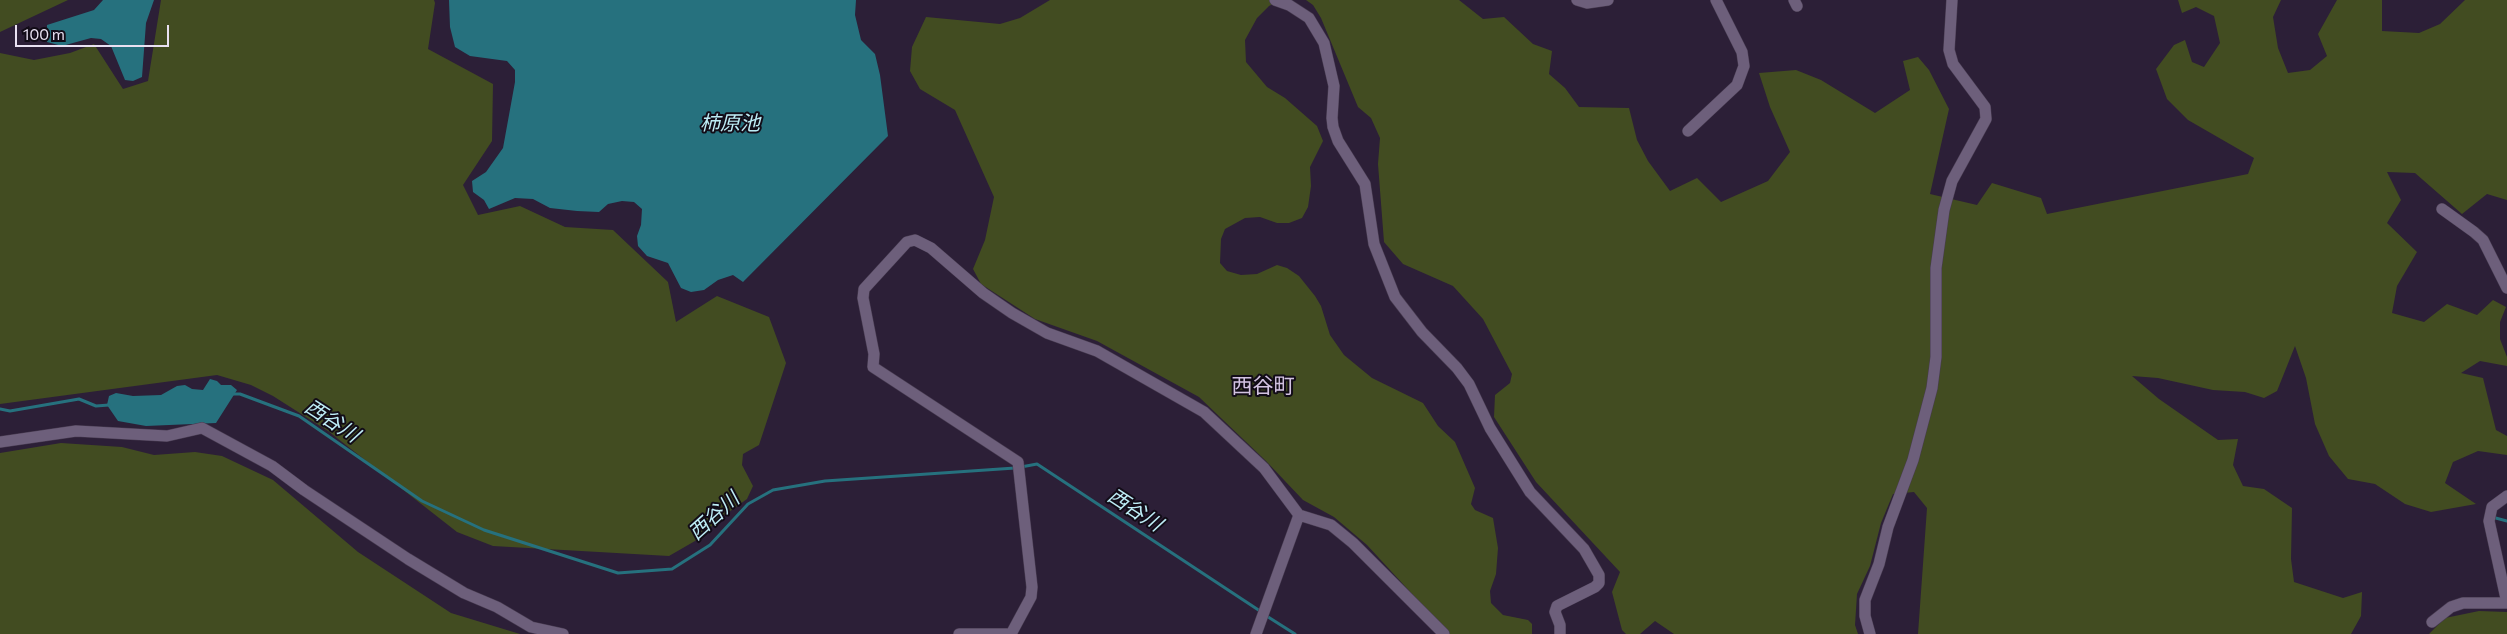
<!DOCTYPE html>
<html>
<head>
<meta charset="utf-8">
<style>
	body { margin:0 }
	#map { position:relative; width:2507px; height:634px; overflow:hidden; background:#2c1f37; font-family:Commissioner,sans-serif }
	canvas { display:block }
	.scale { position:absolute; left:15px; top:25px; width:154px; height:22px; box-sizing:border-box; border:2px solid #e9e1f2; border-top:0; padding-left:6px; font-size:15px; line-height:18px; white-space:nowrap; color:#e9e1f2; -webkit-text-stroke:4px #120c17; paint-order:stroke }
</style>
</head>
<body>
<div id="map">
<canvas width="2507" height="634"></canvas>
<div class="scale">100 m</div>
</div>
<script>
const ctx = document.querySelector('canvas').getContext('2d');
ctx.lineJoin = 'round';
function fill(path, color) {
  ctx.fillStyle = color;
  ctx.fill(path, 'evenodd');
}
function poly(rows) {
  const path = new Path2D();
  for (const r of rows) {
    path.moveTo(r[0], r[1]);
    for (let i = 2; i < r.length; i += 2) path.lineTo(r[i], r[i + 1]);
  }
  return path;
}
function strokePath(path, color, width, dash) {
  ctx.strokeStyle = color;
  ctx.lineWidth = width;
  ctx.lineCap = dash ? 'butt' : 'round';
  ctx.setLineDash(dash || []);
  ctx.stroke(path);
}
function drawText(font, color, halo, rows, align = 'center') {
  ctx.font = font + ' Commissioner,"Noto Sans JP",sans-serif';
  ctx.lineWidth = 4;
  ctx.setLineDash([]);
  ctx.textBaseline = 'middle';
  ctx.strokeStyle = halo;
  ctx.fillStyle = color;
  for (const [text, x, y, turn = 0] of rows) {
    ctx.save();
    ctx.translate(x, y);
    ctx.rotate((+turn || 0) * Math.PI / 180);
    ctx.textAlign = isNaN(turn) ? turn : align;
    if (halo) ctx.strokeText(text, 0, 0);
    ctx.fillText(text, 0, 0);
    ctx.restore();
  }
}
fill(poly([
	[0,0,68,0,0,32],
	[161,0,434,0,435,3,428,49,493,84,492,141,463,185,478,215,520,206,565,227,613,230,668,282,676,322,717,296,769,317,786,363,759,445,743,454,742,465,753,486,747,499,722,517,695,541,669,556,493,546,457,532,328,431,273,396,251,385,217,375,0,404,0,53,34,60,70,53,94,44,123,89,148,81],
	[1050,0,1281,0,1269,6,1257,18,1245,40,1246,62,1267,87,1285,98,1317,126,1323,141,1310,167,1311,186,1308,207,1302,218,1289,223,1277,223,1260,217,1245,218,1225,229,1221,239,1220,263,1227,271,1241,275,1257,274,1277,265,1287,268,1299,276,1315,296,1321,306,1330,335,1344,355,1372,378,1423,403,1438,426,1455,442,1475,488,1471,504,1475,510,1493,518,1498,548,1496,574,1490,591,1491,603,1503,615,1528,620,1532,624,1532,634,1449,634,1367,545,1334,517,1303,500,1266,461,1199,397,1097,341,1035,319,981,284,973,269,985,240,994,197,955,110,920,89,910,71,912,47,926,17,1000,24,1020,18],
	[1306,0,1459,0,1483,19,1504,17,1533,44,1552,51,1549,74,1565,88,1579,107,1629,108,1637,140,1648,161,1670,191,1697,178,1721,202,1768,181,1790,152,1770,107,1759,73,1796,70,1821,80,1875,113,1910,90,1903,61,1918,57,1929,70,1949,109,1930,194,1977,205,1992,183,2041,198,2047,214,2248,174,2254,158,2188,120,2167,99,2156,69,2174,45,2185,40,2192,62,2204,67,2220,43,2214,16,2196,7,2182,13,2178,0,2281,0,2273,17,2278,48,2288,73,2310,70,2327,56,2318,34,2337,0,2382,0,2382,31,2419,33,2440,24,2465,0,2507,0,2507,200,2487,194,2462,214,2415,173,2387,172,2401,200,2387,223,2417,252,2397,286,2392,313,2424,322,2447,304,2477,315,2493,300,2506,307,2500,322,2500,339,2507,357,2507,366,2480,361,2461,373,2483,378,2496,430,2507,436,2507,455,2478,451,2453,462,2445,483,2476,504,2431,512,2405,504,2375,484,2348,479,2329,456,2315,424,2306,378,2295,346,2277,391,2264,398,2245,392,2213,390,2158,378,2132,376,2159,399,2218,440,2238,439,2233,465,2243,486,2264,489,2292,508,2291,559,2294,582,2343,598,2362,592,2361,616,2351,634,1918,634,1927,508,1914,492,1893,494,1881,523,1870,566,1857,594,1855,625,1858,634,1674,634,1655,621,1640,634,1626,634,1622,630,1612,592,1620,572,1536,482,1494,417,1495,395,1510,383,1512,374,1483,319,1453,286,1403,264,1384,242,1378,164,1380,138,1371,118,1358,107,1321,18,1313,5],
	[61,443,122,447,154,455,195,452,222,456,273,480,358,552,451,613,520,634,0,634,0,453],
	[2479,611,2507,612,2507,634,2429,634,2445,618]
]), '#424c21');
fill(poly([
	[103,0,154,0,146,23,142,77,133,81,125,80,111,46,101,39,91,38,62,46,47,42,47,25,94,10],
	[449,0,856,0,855,15,861,40,875,54,880,75,888,136,743,282,733,275,718,280,704,290,691,292,681,288,668,263,647,256,638,246,637,236,641,225,642,209,634,202,622,201,608,204,599,212,577,211,550,208,533,199,515,198,489,209,484,200,473,192,472,181,486,172,503,148,515,82,515,70,507,61,470,56,455,47,450,27],
	[210,379,217,381,221,385,231,385,237,390,216,423,146,426,118,421,107,405,109,396,116,393,133,396,161,395,177,386,185,385,192,389,203,390]
]), '#26717e');
strokePath(poly([
	[233,394,240,394,299,416,422,501,484,530,618,573,672,569,710,545,748,504,773,490,825,481,1015,468],
	[0,409,10,411,79,399,96,406,109,405],
	[1021,467,1037,464,1260,611],
	[2492,517,2507,521],
	[1265,615,1295,634]
]), '#26717e', 3);
const minor = poly([
	[1275,0,1289,5,1309,18,1324,43,1334,86,1332,118,1333,127,1338,141,1365,184,1374,244,1395,297,1422,332,1457,368,1469,384,1490,428,1530,492,1584,549,1599,575,1599,583,1595,587,1557,606,1555,612,1560,625,1560,634],
	[1577,0,1587,3,1608,0],
	[1794,0,1797,6],
	[1688,131,1737,85,1744,66,1742,52,1716,0],
	[2442,209,2474,232,2483,240,2507,288],
	[0,442,76,431,167,436,202,428,272,466,304,490,408,559,464,593,497,607,531,627,563,634],
	[2507,603,2489,521,2492,507,2507,496],
	[2432,622,2451,607,2463,603,2507,603],
	[959,634,1009,634],
	[1011,634,1031,597,1032,587,1018,462,873,367,874,354,863,298,864,289,907,242,915,240,931,248,983,293,1012,313,1047,333,1097,351,1204,412,1264,468,1299,515,1331,525,1353,543,1444,634],
	[1256,634,1299,515],
	[1870,634,1865,616,1865,600,1879,564,1888,527,1913,460,1932,388,1936,357,1936,268,1944,210,1952,181,1986,119,1985,107,1953,64,1949,50,1952,0]
]);
strokePath(minor, '#483c51', 12);
strokePath(minor, '#6d5f7b', 11);
drawText('italic 20px', '#beedf6', '#120c17', [
	["柿原池",730,123],
	["西谷川",332,421,33],
	["西谷川",1135,510,33],
	["西谷川",714,516,-42]
]);
drawText('21px', '#d2c2e1', '#120c17', [
	["西谷町",1263,386]
]);
</script>
</body>
</html>
